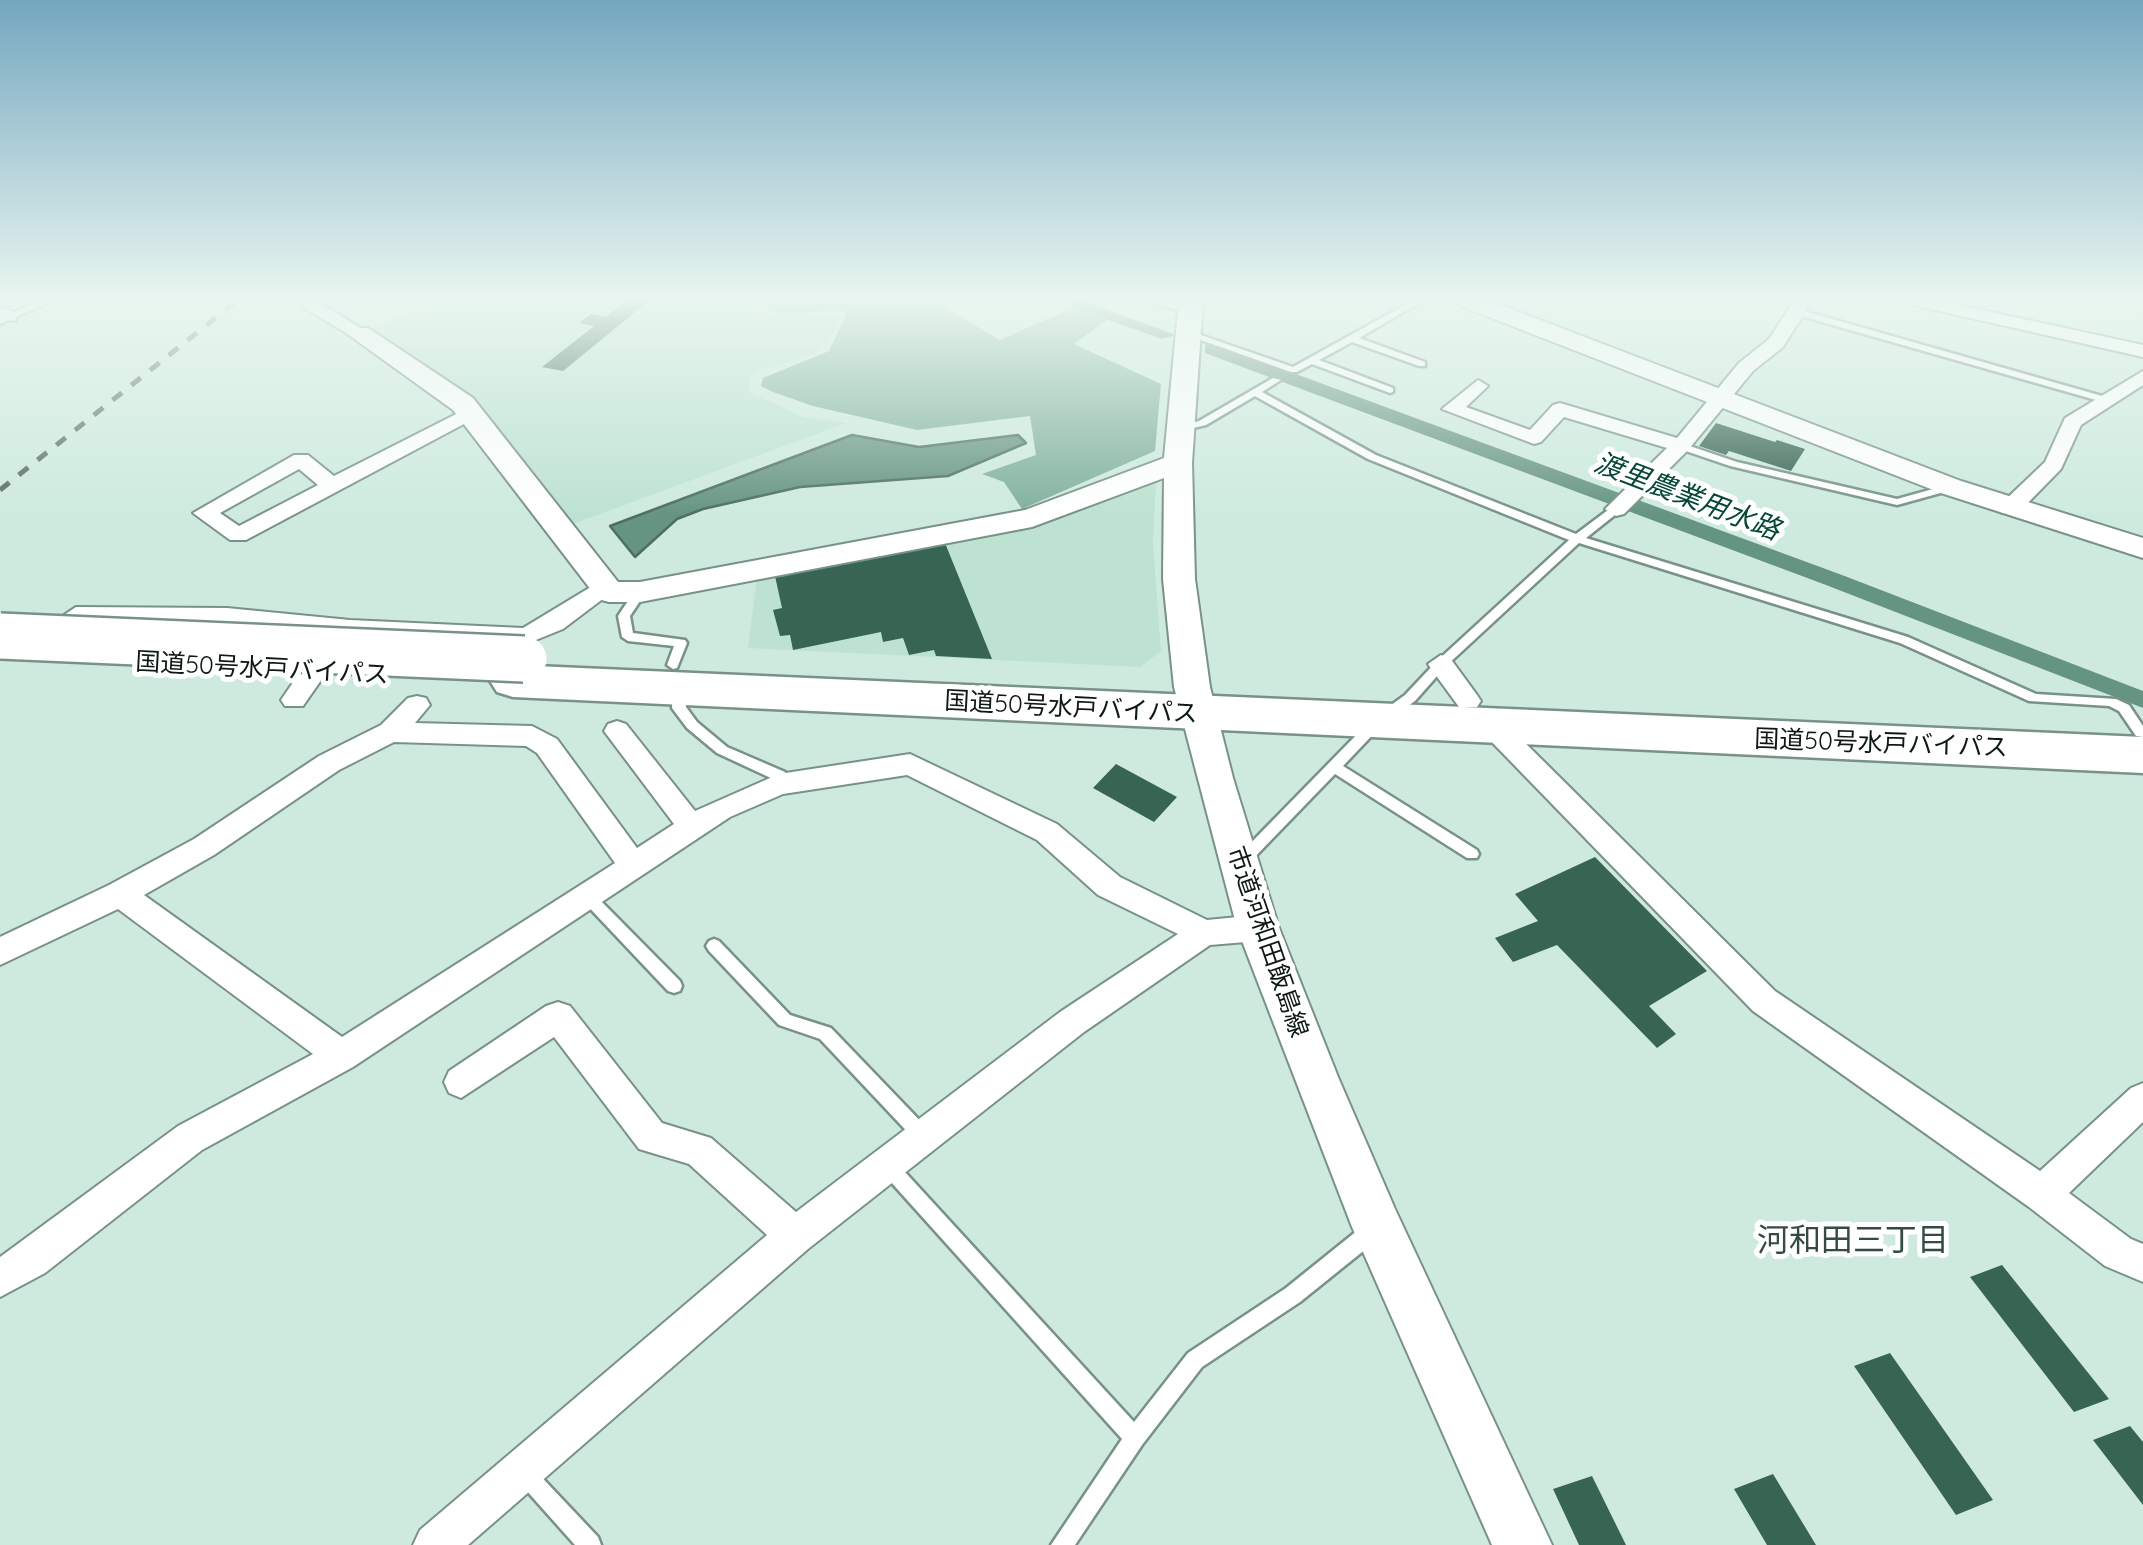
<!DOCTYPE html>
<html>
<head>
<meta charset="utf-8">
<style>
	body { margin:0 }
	canvas { display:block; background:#ceeade }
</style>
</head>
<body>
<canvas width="2143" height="1545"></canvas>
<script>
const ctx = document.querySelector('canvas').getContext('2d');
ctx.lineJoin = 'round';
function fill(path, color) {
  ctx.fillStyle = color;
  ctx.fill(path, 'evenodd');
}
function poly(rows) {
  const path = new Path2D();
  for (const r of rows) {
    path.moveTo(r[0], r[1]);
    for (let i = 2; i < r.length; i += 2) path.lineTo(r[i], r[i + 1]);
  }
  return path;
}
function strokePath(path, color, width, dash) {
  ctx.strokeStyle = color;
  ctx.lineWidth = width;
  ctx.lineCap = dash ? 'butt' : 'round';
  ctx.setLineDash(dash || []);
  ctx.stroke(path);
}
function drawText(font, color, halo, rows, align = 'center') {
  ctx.font = font + ' Quicksand,"Noto Sans JP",sans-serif';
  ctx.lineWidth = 10;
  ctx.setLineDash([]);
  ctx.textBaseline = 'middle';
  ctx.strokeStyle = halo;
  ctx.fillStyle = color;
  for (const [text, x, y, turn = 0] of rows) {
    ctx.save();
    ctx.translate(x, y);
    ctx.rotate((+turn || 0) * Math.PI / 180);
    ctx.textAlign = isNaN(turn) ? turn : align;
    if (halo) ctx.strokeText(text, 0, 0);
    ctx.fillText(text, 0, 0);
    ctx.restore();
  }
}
fill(poly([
	[442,300,739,300,764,314,780,318,841,315,833,334,815,354,757,371,749,378,750,392,803,417,846,423,573,524,474,401,367,330],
	[1156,481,1153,544,1161,651,1140,667,748,648,757,577]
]), '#bde2d2');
fill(poly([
	[750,300,960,300,944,307,1000,340,1073,308,1107,320,1074,344,1161,384,1155,451,1022,509,1004,482,982,474,1036,455,1030,416,917,430,813,406,773,392,761,386,763,378,829,351,846,315,837,306,815,312,781,313]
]), '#81b09d');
const water = poly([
	[852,435,919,447,1018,435,1026,443,948,476,800,487,703,509,677,519,635,557,610,526,852,435]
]);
fill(water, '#669482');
strokePath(water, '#4c6f61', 2.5);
fill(poly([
	[1072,301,1084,301,1176,335,1162,339,1072,307,1072,301],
	[1205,345,1217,345,1842,575,2143,691,2143,708,1826,585,1205,353,1205,345]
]), '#669482');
fill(poly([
	[628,300,650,300,563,371,542,367,594,326,579,323,591,314,606,317],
	[1716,423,1775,442,1777,440,1805,449,1791,471,1729,451,1726,455,1699,446],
	[945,543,992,659,936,656,934,650,909,655,903,638,883,642,881,632,793,650,790,635,780,636,773,610,782,608,775,576],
	[1116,764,1177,797,1154,822,1093,788],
	[1595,857,1707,971,1649,1006,1676,1034,1657,1048,1557,945,1513,962,1495,938,1538,921,1515,894],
	[2002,1265,2109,1399,2074,1412,1970,1277],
	[1890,1353,1993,1500,1956,1515,1854,1366],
	[2130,1426,2143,1442,2143,1505,2093,1440],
	[1773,1474,1816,1545,1767,1545,1734,1489],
	[1592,1476,1626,1545,1579,1545,1553,1489]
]), '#376453');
const lane = poly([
	[43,300,54,300,0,324,0,318,43,300],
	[1414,300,1424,300,1359,338,1425,362,1425,366,1419,366,1352,342,1319,360,1393,388,1393,392,1390,393,1312,364,1297,372,1291,372,1184,334,1192,332,1293,367,1414,300],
	[1797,309,2109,398,2111,400,2103,402,1794,314,1793,312,1797,309],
	[1273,378,1281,380,1262,392,1376,455,1576,534,1612,507,1620,507,1620,511,1586,538,1908,637,2036,694,2116,699,2129,705,2143,726,2143,737,2136,736,2119,711,2109,706,2029,701,1900,643,1579,543,1445,667,1415,701,1382,725,1343,766,1477,850,1479,854,1477,858,1467,858,1335,774,1248,864,1238,864,1236,860,1238,856,1372,719,1405,695,1437,661,1569,540,1368,459,1255,396,1206,425,1180,431,1175,428,1199,421,1273,378],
	[1681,443,1737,462,1897,499,1951,484,1956,487,1955,489,1897,505,1730,466,1677,448,1677,444,1681,443],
	[640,588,646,592,630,616,633,633,685,640,687,643,677,668,673,669,667,665,674,646,628,641,622,637,618,616,636,589,640,588],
	[679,685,685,689,686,707,697,722,727,747,785,772,787,776,784,788,774,788,773,779,717,753,687,728,672,708,673,689,679,685],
	[587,890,592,892,680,981,682,986,680,991,674,993,668,991,582,900,579,896,582,892,587,890],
	[714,939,719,941,790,1015,831,1028,928,1129,931,1135,928,1141,922,1143,916,1141,820,1039,779,1025,709,951,706,946,709,941,714,939],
	[887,1156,893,1159,1134,1422,1188,1353,1286,1288,1363,1226,1370,1224,1377,1226,1379,1233,1377,1240,1300,1302,1202,1367,1142,1445,1075,1545,1051,1545,1122,1439,881,1171,878,1165,881,1159,887,1156],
	[525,1463,532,1467,598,1537,601,1545,575,1545,518,1481,514,1474,518,1467,525,1463]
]);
const street = poly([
	[302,300,316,300,368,333,359,339,353,337,303,307,302,300],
	[1141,300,1173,300,1200,309,1191,314,1141,300],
	[1795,300,1813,300,1783,347,1753,371,1688,450,1624,514,1616,516,1605,509,1667,448,1564,417,1541,442,1534,444,1442,409,1478,380,1488,386,1466,407,1530,430,1553,405,1560,403,1677,438,1739,363,1769,339,1795,300],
	[1904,300,1936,300,2143,345,2143,357,1913,305,1904,300],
	[0,307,16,313,16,321,0,319,0,307],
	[2143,371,2143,385,2081,425,2061,469,2018,513,2002,513,1999,508,2002,503,2045,462,2065,418,2143,371],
	[470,407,480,413,477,417,246,540,230,540,193,513,294,455,308,455,334,476,470,407],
	[299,469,318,485,239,526,220,513,299,469],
	[604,579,616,587,612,592,563,629,526,644,350,636,227,624,76,623,64,615,76,607,227,608,350,620,523,628,604,579],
	[333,636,342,638,345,644,342,650,303,706,285,706,281,700,285,694,324,638,333,636],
	[1441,655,1450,658,1477,695,1481,701,1477,707,1459,707,1432,670,1428,664,1441,655],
	[417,696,426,698,430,705,415,723,532,726,557,739,637,848,674,824,604,731,608,724,617,721,626,724,695,811,779,774,910,754,1057,824,1120,877,1207,920,1258,915,1269,919,1273,928,1269,937,1258,941,1210,945,1084,1032,808,1249,468,1545,413,1545,420,1530,767,1235,689,1164,639,1149,554,1037,461,1098,449,1093,444,1082,449,1071,546,1006,558,1002,570,1006,662,1123,711,1138,796,1212,1060,1012,1178,934,1098,895,1037,840,907,775,783,794,730,817,353,1067,202,1150,45,1273,0,1297,0,1257,178,1126,313,1054,118,909,0,965,0,937,109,885,194,839,319,756,381,725,408,698,417,696],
	[394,742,526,746,537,753,615,863,342,1037,144,895,214,855,339,770,394,742],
	[1494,718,1503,721,1775,991,2040,1171,2131,1088,2143,1083,2143,1122,2069,1193,2131,1239,2143,1244,2143,1282,2105,1266,2029,1207,1753,1011,1485,735,1481,728,1485,721,1494,718]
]);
const secondary = poly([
	[1179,300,1203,300,1192,463,1195,579,1210,687,1233,778,1279,928,1338,1077,1395,1209,1552,1545,1492,1545,1352,1227,1237,928,1174,687,1163,579,1164,478,1032,527,640,602,609,602,598,599,453,410,346,333,350,328,368,328,473,398,618,582,640,582,1025,510,1164,458,1179,300],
	[1455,300,1488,300,1961,481,2143,538,2143,558,1941,493,1458,305,1455,300]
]);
const highway = poly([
	[513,665,2143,737,2143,773,513,697,497,692,490,681,497,670,513,665]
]);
strokePath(lane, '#789287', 5);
strokePath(street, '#789287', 4);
strokePath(secondary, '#789287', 4);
strokePath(highway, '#789287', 5);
fill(lane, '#fff');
fill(street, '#fff');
fill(secondary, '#fff');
fill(highway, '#fff');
strokePath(poly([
	[0,490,238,300]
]), '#5b6c65', 5, [12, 12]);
const highwayBridge = poly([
	[0,636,524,659]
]);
strokePath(highwayBridge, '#789287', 50, []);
strokePath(highwayBridge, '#fff', 45);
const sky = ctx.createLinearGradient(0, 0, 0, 516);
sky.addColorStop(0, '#74a7bf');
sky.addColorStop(0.58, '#e9f6f0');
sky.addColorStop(1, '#e9f6f000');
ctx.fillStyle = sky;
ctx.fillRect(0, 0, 2143, 516);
drawText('25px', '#0e1814', '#fff', [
	["国道50号水戸バイパス",262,669,3],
	["国道50号水戸バイパス",1071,708,3],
	["国道50号水戸バイパス",1881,744,2],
	["市道河和田飯島線",1267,942,71]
]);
drawText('italic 28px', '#064836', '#fff', [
	["渡里農業用水路",1687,497,21]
]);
drawText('32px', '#334b42', '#fff', [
	["河和田三丁目",1853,1241]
]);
</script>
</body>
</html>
